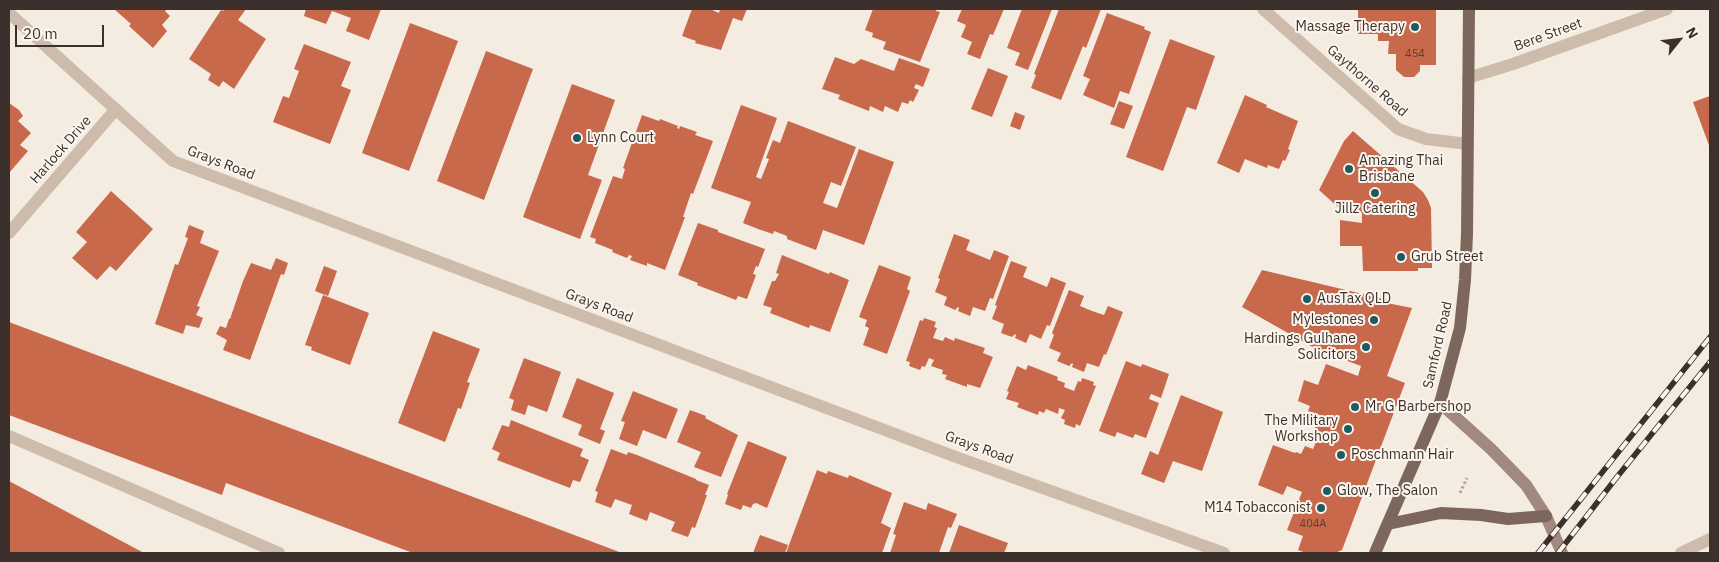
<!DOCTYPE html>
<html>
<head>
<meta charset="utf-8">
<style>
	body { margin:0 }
	#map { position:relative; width:1719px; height:562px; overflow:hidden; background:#f4ebe1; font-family:"IBM Plex Sans",sans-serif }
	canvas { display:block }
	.frame { position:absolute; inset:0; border:10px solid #3b302b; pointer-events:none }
	.north { position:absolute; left:1654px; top:15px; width:50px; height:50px; -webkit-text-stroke:4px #fbf5ee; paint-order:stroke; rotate:61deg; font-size:14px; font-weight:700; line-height:20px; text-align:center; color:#3b302b }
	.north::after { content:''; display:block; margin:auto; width:18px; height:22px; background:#3b302b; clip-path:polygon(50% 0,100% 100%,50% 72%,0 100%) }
	.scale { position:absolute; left:15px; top:25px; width:89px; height:22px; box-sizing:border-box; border:2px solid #3b302b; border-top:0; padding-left:6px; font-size:15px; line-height:18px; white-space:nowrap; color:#3b302b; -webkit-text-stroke:4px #fbf5ee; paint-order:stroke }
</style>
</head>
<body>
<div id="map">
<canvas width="1719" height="562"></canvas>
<div class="frame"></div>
<div class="north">N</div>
<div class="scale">20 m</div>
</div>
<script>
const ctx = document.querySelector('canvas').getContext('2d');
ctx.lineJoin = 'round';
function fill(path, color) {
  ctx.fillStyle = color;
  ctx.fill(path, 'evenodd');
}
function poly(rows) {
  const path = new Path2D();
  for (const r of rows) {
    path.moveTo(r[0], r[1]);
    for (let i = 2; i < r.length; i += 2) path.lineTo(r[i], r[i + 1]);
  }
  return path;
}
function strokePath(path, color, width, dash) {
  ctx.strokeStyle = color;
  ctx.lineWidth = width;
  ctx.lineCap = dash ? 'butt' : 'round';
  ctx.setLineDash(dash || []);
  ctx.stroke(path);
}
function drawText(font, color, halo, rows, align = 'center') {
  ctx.font = font + ' "IBM Plex Sans",sans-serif';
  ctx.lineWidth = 4;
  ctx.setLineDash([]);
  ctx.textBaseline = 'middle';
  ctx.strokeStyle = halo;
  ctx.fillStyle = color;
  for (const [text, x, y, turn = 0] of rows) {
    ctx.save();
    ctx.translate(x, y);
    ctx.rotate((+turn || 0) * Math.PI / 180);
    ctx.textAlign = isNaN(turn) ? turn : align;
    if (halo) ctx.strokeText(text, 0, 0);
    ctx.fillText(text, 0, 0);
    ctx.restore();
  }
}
fill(poly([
	[114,9,167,9,165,11,170,16,162,25,167,31,153,48,129,26,131,24],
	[225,9,246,9,238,20,266,39,234,89,223,81,219,87,213,83,208,80,211,74,189,59,221,10,223,11],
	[306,9,381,9,369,40,346,31,351,18,332,11,326,24,304,16],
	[692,9,710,9,719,13,720,9,747,9,742,21,733,18,721,50,695,43,696,41,682,36],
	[873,9,936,9,936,11,940,12,920,62,883,49,886,42,872,37,873,33,865,30],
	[962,9,1004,9,993,35,990,34,980,59,967,54,972,42,961,37,966,25,957,21],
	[1022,9,1052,9,1028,70,1015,65,1020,53,1007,48],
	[1059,9,1101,9,1086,48,1083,46,1061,100,1031,88,1036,75,1034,74],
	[1358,9,1436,9,1436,65,1420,65,1420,71,1414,77,1404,77,1396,70,1396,54,1388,54,1389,41,1378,41,1378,34,1358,34],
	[1107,13,1145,27,1144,29,1151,32,1129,94,1120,91,1114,108,1083,95,1090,79,1083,76],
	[410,23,458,41,409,171,362,153],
	[1170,39,1215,56,1196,110,1187,107,1163,171,1126,157],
	[304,44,351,62,341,86,351,90,330,144,273,122,283,96,289,98,299,71,294,69],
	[486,51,533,69,484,200,437,181],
	[835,57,854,64,861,59,894,71,899,58,930,69,923,87,916,84,914,88,919,90,913,102,910,100,908,104,902,102,898,112,885,106,883,112,870,106,869,111,838,99,840,95,822,89],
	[988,68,1008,76,992,117,971,109],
	[572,84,615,100,588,175,602,180,580,239,523,217],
	[1245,95,1267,105,1266,107,1298,121,1288,149,1290,150,1285,161,1283,160,1279,169,1268,165,1267,168,1245,159,1239,173,1217,163],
	[1710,96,1710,148,1693,102],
	[1119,101,1133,106,1124,129,1110,124],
	[9,103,19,110,23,116,18,121,31,133,20,145,28,151,9,173],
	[741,105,777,118,756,177,761,179,769,159,766,158,773,140,780,143,788,121,856,147,841,186,831,182,823,203,837,208,859,149,894,162,864,245,823,230,816,250,787,239,787,236,774,231,773,234,758,229,743,223,751,202,711,188],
	[1015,112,1025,116,1020,130,1010,126],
	[642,115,659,121,660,119,678,126,677,128,679,129,680,126,697,132,695,135,713,141,693,194,691,193,683,217,685,217,665,270,647,263,647,266,630,260,632,256,629,255,627,258,612,252,613,250,595,243,596,239,590,237,613,176,622,179,625,169,623,168],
	[1353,131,1423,192,1428,200,1431,208,1432,268,1418,268,1418,271,1363,271,1362,246,1340,246,1340,220,1362,223,1362,213,1348,201,1340,209,1319,190,1344,141],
	[111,191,153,229,116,271,110,266,97,280,72,258,87,242,76,232],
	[698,223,718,230,718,232,765,249,758,267,756,266,753,274,756,275,747,299,738,296,736,300,697,285,698,283,678,275],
	[189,225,204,231,200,243,219,251,197,306,200,307,196,315,203,318,199,328,186,325,183,334,155,324,175,264,178,265,188,238,185,237],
	[954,234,970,240,966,250,990,260,994,250,1009,256,993,299,990,298,985,311,973,307,970,316,958,311,959,308,958,307,955,310,944,305,947,297,935,292,940,279,938,278],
	[782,255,829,274,830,272,849,280,830,332,810,325,809,328,770,313,772,308,763,305,772,281,775,281,779,274,776,273],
	[276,258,288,263,284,275,281,274,250,360,223,350,227,340,216,334,220,326,226,328,229,319,230,319,243,281,251,263,271,270],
	[1011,261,1027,267,1023,277,1047,287,1051,277,1066,283,1050,326,1047,325,1041,339,1030,334,1026,343,1015,338,1016,335,1015,334,1012,337,1001,333,1004,324,992,319,997,306,995,305],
	[879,265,911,277,907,289,910,291,887,354,863,345,869,328,865,326,867,320,859,317],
	[324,266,337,271,328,296,315,291],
	[1262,270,1388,300,1387,303,1412,308,1387,376,1405,383,1342,550,1335,553,1306,553,1298,550,1303,536,1287,530,1302,492,1287,486,1283,495,1258,485,1273,445,1295,453,1296,452,1301,454,1305,446,1313,449,1319,435,1313,433,1320,415,1308,411,1310,406,1298,401,1304,380,1318,385,1326,364,1358,376,1361,366,1318,350,1242,307],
	[1069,290,1084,296,1080,306,1092,311,1104,315,1108,306,1123,312,1106,355,1104,354,1099,367,1087,363,1084,372,1072,367,1073,364,1072,363,1069,366,1057,361,1061,353,1049,348,1054,335,1052,333],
	[323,295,369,313,350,365,311,350,312,347,305,345],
	[924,318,936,322,934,327,937,328,933,338,943,341,945,337,954,341,955,338,985,348,983,353,993,357,980,388,967,384,967,387,945,379,947,375,942,374,943,370,931,366,934,360,929,358,925,367,922,366,920,370,909,366,910,362,906,361,920,320,923,321],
	[9,322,622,553,413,553,226,483,222,495,9,415],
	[433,331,480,349,467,382,470,383,461,409,458,408,445,442,398,423],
	[524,358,561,372,547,412,528,405,525,415,511,410,514,400,509,398],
	[1126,361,1141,367,1142,364,1169,374,1161,398,1151,394,1149,399,1159,403,1146,438,1135,434,1133,438,1117,432,1115,437,1099,431],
	[1028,365,1058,377,1057,380,1065,383,1064,387,1074,391,1078,381,1081,382,1082,378,1094,382,1093,385,1096,386,1080,426,1076,424,1075,428,1064,424,1065,420,1061,418,1065,410,1059,408,1058,414,1046,409,1044,413,1039,411,1038,415,1017,407,1019,403,1006,399,1009,392,1007,391,1017,366,1026,370],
	[577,378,614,393,600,429,605,431,600,444,578,435,582,425,562,417],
	[633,391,678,409,666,439,643,430,637,446,619,439,625,422,621,421],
	[1181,395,1223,412,1202,471,1173,461,1164,483,1141,474,1150,451,1158,455],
	[690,410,706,416,705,418,738,435,721,477,694,467,701,452,677,442],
	[511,420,583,449,580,456,589,460,580,482,573,480,570,488,497,460,500,453,492,449,502,425,509,427],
	[748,441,787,457,767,508,756,503,753,504,751,508,743,505,741,510,725,504,728,495,727,494],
	[611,449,627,455,628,452,637,455,696,479,696,480,709,485,705,495,707,495,695,528,692,527,688,537,671,531,675,522,650,512,647,521,629,514,632,505,615,499,611,508,595,502,598,492,595,491],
	[817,470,827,474,828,471,848,478,849,475,892,493,881,523,891,528,882,553,786,553],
	[9,481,144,553,9,553],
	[904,502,926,510,928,503,957,514,951,528,948,527,939,553,890,553,896,535,893,534],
	[959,525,1008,543,1004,553,949,553],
	[760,535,788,545,785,553,753,553]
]), '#c8694b');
strokePath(poly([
	[1460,493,1467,478]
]), '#b9a596', 3, [2.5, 2.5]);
strokePath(poly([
	[9,436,279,553]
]), '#cdbbac', 12);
strokePath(poly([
	[1263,9,1398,129,1426,139,1468,144],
	[9,13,173,161,956,457,1224,553],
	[1468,78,1513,64,1667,9],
	[9,233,116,109],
	[1681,553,1710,539]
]), '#cdbbac', 12);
strokePath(poly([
	[1440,403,1491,449,1526,485,1546,516,1562,553]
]), '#a18a7d', 12);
strokePath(poly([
	[1388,524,1441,513,1481,515,1508,519,1546,516],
	[1375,553,1440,403,1460,328,1465,280,1467,234,1469,9]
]), '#7d675c', 12);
const rail = poly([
	[1538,553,1710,337],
	[1558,553,1617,477,1710,362]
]);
strokePath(rail, '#3b302b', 5.5);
strokePath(rail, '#fbf5ee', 4, [11]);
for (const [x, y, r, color] of [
	[1415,27,5,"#1f5a5e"],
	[577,138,5,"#1f5a5e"],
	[1349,169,5,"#1f5a5e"],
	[1375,193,5,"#1f5a5e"],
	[1401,257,5,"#1f5a5e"],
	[1307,299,5,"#1f5a5e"],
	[1374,320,5,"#1f5a5e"],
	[1366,347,5,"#1f5a5e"],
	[1355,407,5,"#1f5a5e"],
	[1348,429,5,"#1f5a5e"],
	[1341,455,5,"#1f5a5e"],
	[1327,491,5,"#1f5a5e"],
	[1321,508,5,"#1f5a5e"]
]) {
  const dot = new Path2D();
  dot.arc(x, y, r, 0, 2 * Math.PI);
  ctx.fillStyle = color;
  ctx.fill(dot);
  strokePath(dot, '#fbf5ee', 2);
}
drawText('11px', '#5e3e33', null, [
	["454",1415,54],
	["404A",1313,524]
]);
drawText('14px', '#3b302b', '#fbf5ee', [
	["Massage Therapy",1405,27,"right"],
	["Lynn Court",587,138],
	["Amazing Thai",1359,161],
	["Brisbane",1359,177],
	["Jillz Catering",1375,209,"center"],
	["Grub Street",1411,257],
	["AusTax QLD",1317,299],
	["Mylestones",1364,320,"right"],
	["Hardings Gulhane",1356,339,"right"],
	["Solicitors",1356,355,"right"],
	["Mr G Barbershop",1365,407],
	["The Military",1338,421,"right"],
	["Workshop",1338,437,"right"],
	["Poschmann Hair",1351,455],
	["Glow, The Salon",1337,491],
	["M14 Tobacconist",1311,508,"right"]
], 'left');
drawText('14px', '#3b302b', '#fbf5ee', [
	["Bere Street",1548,35,-20],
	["Gaythorne Road",1367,81,41],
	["Harlock Drive",61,150,-49],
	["Grays Road",221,163,21],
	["Grays Road",599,306,21],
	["Samford Road",1438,345,-77],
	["Grays Road",979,448,20]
]);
</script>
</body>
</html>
